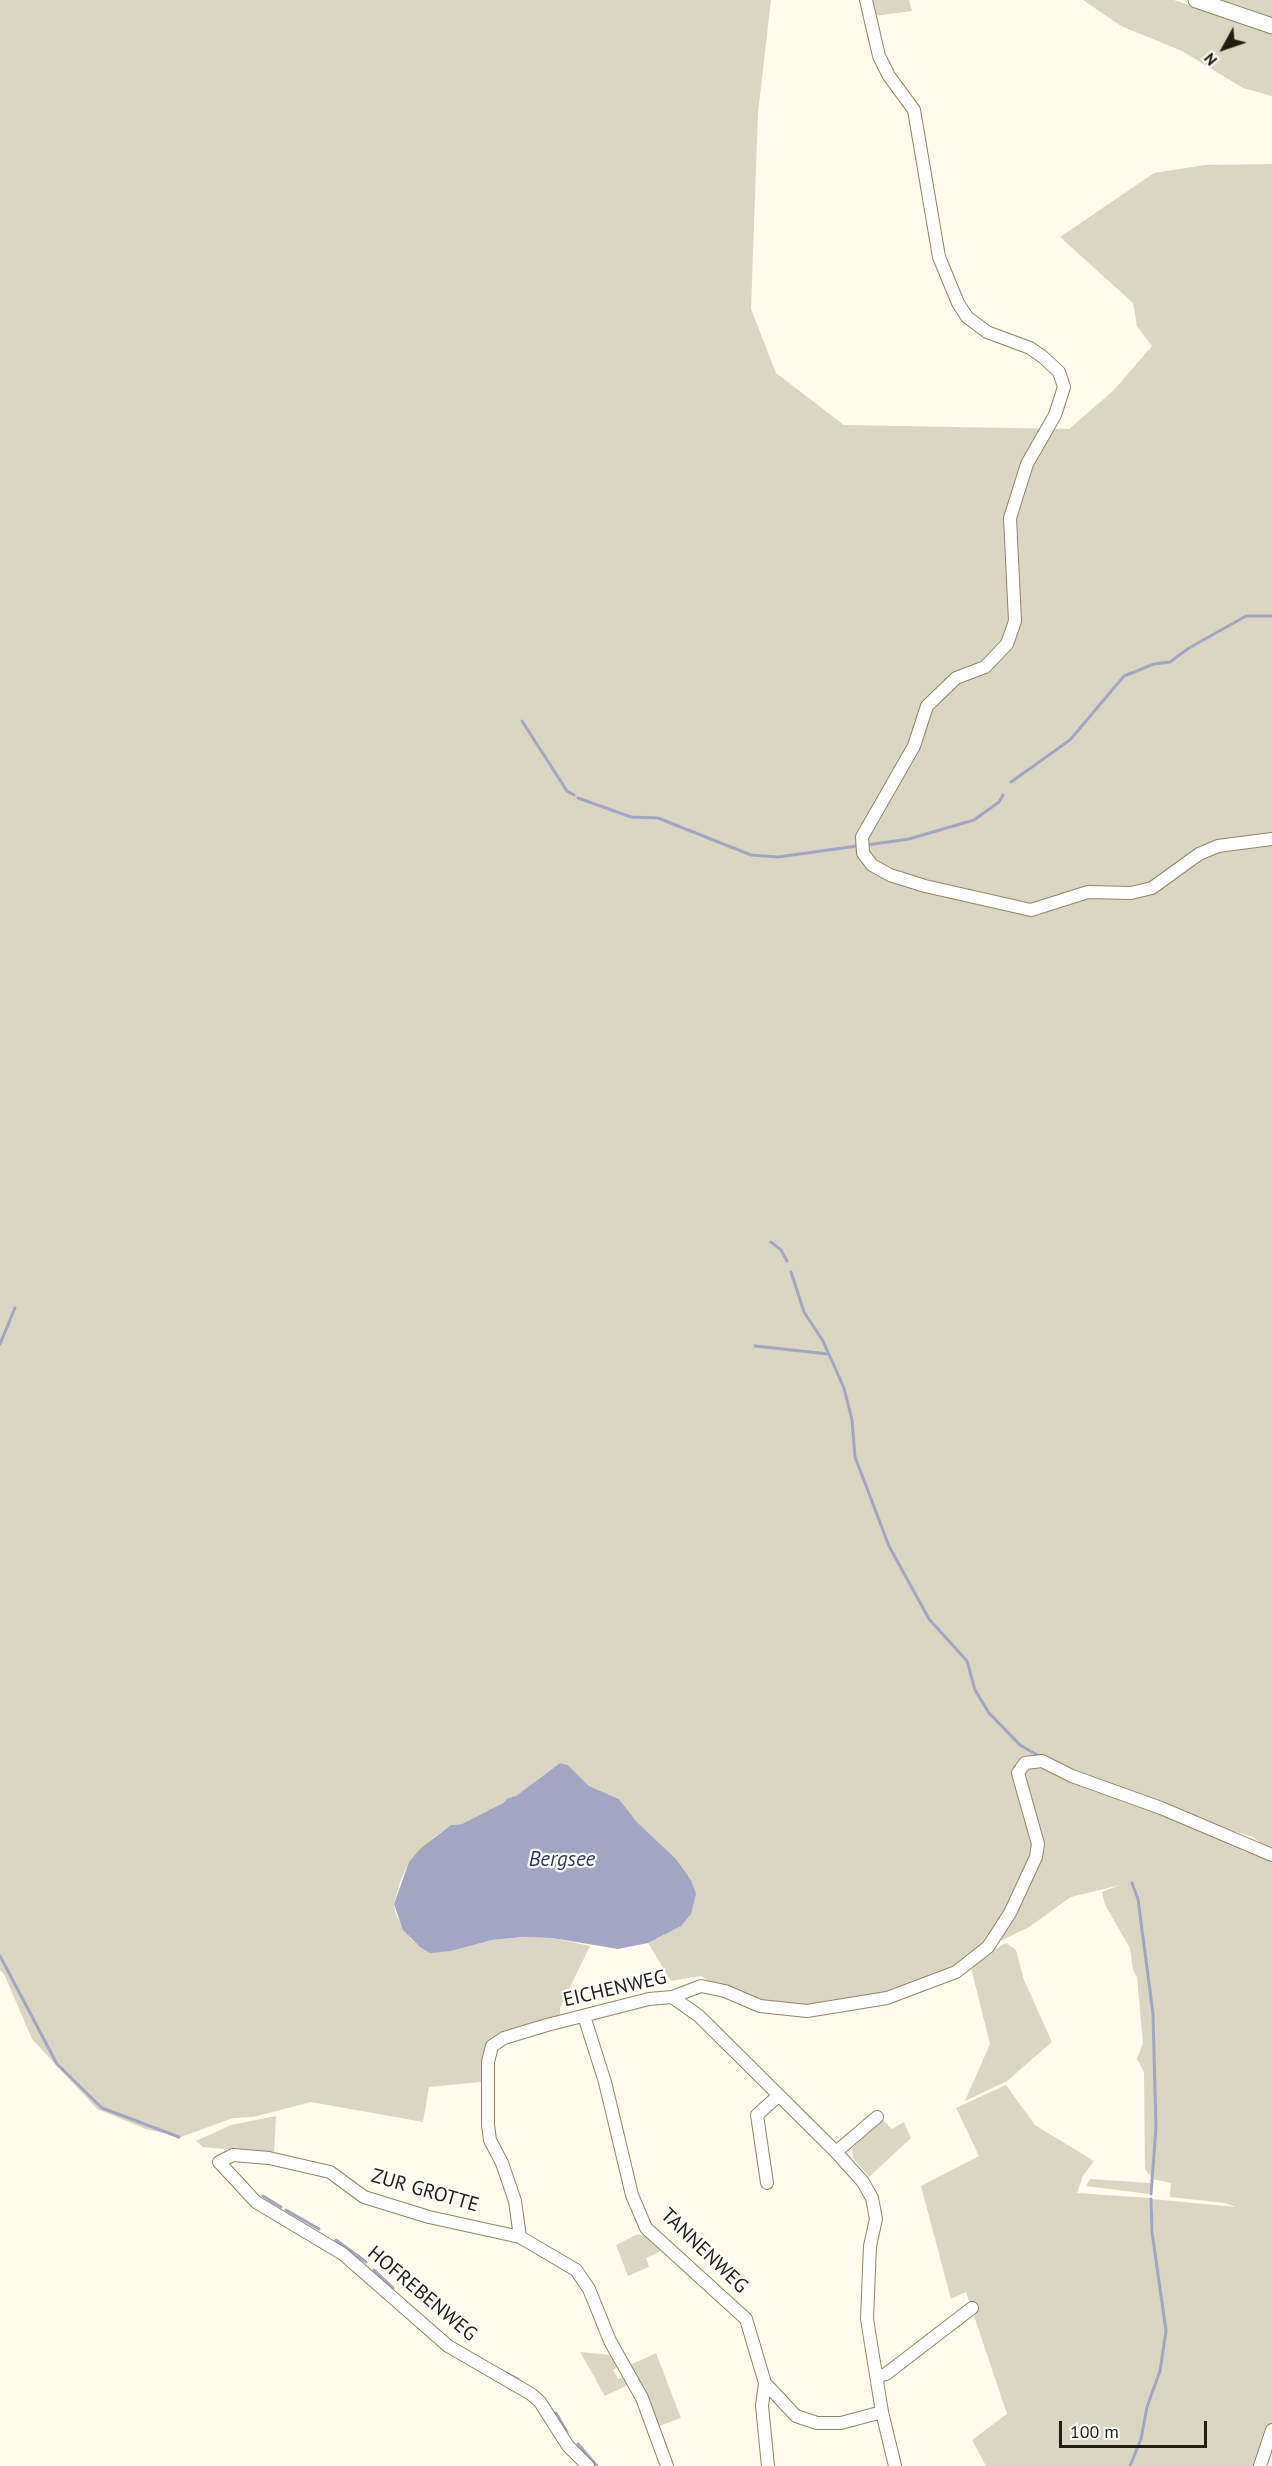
<!DOCTYPE html>
<html>
<head>
<meta charset="utf-8">
<style>
	body { margin:0 }
	#map { position:relative; width:1272px; height:2466px; overflow:hidden; background:#fffcee; font-family:"PT Sans",sans-serif }
	canvas { display:block }
	.north { position:absolute; left:1194px; top:18px; width:60px; height:60px; -webkit-text-stroke:4px #fff; paint-order:stroke; rotate:230deg; font-size:16px; font-weight:700; line-height:24px; text-align:center; color:#201e11 }
	.north::after { content:''; display:block; margin:auto; width:21px; height:27px; background:#201e11; clip-path:polygon(50% 0,100% 100%,50% 72%,0 100%) }
	.scale { position:absolute; left:1059px; top:2421px; width:148px; height:27px; box-sizing:border-box; border:3px solid #201e11; border-top:0; padding-left:8px; font-size:18px; line-height:21px; white-space:nowrap; color:#201e11; -webkit-text-stroke:4px #fff; paint-order:stroke }
</style>
</head>
<body>
<div id="map">
<canvas width="1272" height="2466"></canvas>
<div class="north">N</div>
<div class="scale">100 m</div>
</div>
<script>
const ctx = document.querySelector('canvas').getContext('2d');
ctx.lineJoin = 'round';
function fill(path, color) {
  ctx.fillStyle = color;
  ctx.fill(path, 'evenodd');
}
function poly(rows) {
  const path = new Path2D();
  for (const r of rows) {
    path.moveTo(r[0], r[1]);
    for (let i = 2; i < r.length; i += 2) path.lineTo(r[i], r[i + 1]);
  }
  return path;
}
function strokePath(path, color, width, dash) {
  ctx.strokeStyle = color;
  ctx.lineWidth = width;
  ctx.lineCap = dash ? 'butt' : 'round';
  ctx.setLineDash(dash || []);
  ctx.stroke(path);
}
function drawText(font, color, halo, rows, align = 'center') {
  ctx.font = font + ' "PT Sans",sans-serif';
  ctx.lineWidth = 4.5;
  ctx.setLineDash([]);
  ctx.textBaseline = 'middle';
  ctx.strokeStyle = halo;
  ctx.fillStyle = color;
  for (const [text, x, y, turn = 0] of rows) {
    ctx.save();
    ctx.translate(x, y);
    ctx.rotate((+turn || 0) * Math.PI / 180);
    ctx.textAlign = isNaN(turn) ? turn : align;
    if (halo) ctx.strokeText(text, 0, 0);
    ctx.fillText(text, 0, 0);
    ctx.restore();
  }
}
fill(poly([
	[0,0,771,0,758,113,751,309,776,373,844,425,1069,429,1114,390,1152,346,1137,326,1133,303,1060,237,1154,173,1205,165,1272,164,1272,1852,1253,1837,1165,1810,1245,1852,1272,1857,1272,2430,1260,2466,986,2466,972,2440,1007,2414,966,2292,951,2299,921,2186,979,2156,956,2108,1006,2085,1035,2125,1094,2161,1083,2176,1077,2193,1150,2198,1151,2233,1154,2247,1152,2199,1236,2207,1225,2203,1170,2197,1171,2183,1153,2179,1145,2169,1144,2072,1137,2059,1143,2043,1137,1977,1133,1970,1130,1948,1105,1905,1102,1892,1120,1885,1071,1897,1029,1927,988,1947,978,1955,887,1998,807,2011,760,2006,725,1991,701,1976,671,1981,648,1943,664,1935,675,1858,637,1822,619,1799,589,1786,568,1765,560,1763,516,1796,508,1798,503,1803,462,1824,451,1825,432,1839,409,1862,400,1882,394,1904,396,1915,410,1938,420,1947,451,1951,492,1940,522,1937,552,1938,590,1946,560,2008,560,2018,491,2040,481,2082,429,2087,423,2122,311,2102,253,2117,233,2118,181,2137,146,2129,97,2109,32,2039,4,1974,0,1970],
	[870,0,909,0,912,11,874,16],
	[1083,0,1174,0,1272,33,1272,96,1243,88,1182,51,1121,26],
	[1213,0,1272,0,1272,20],
	[1006,1943,1016,1950,1024,1980,1052,2042,1007,2081,965,2101,990,2044,970,1964],
	[276,2116,274,2154,203,2147,196,2141,231,2125],
	[883,2120,892,2129,904,2122,911,2138,869,2177,853,2158,852,2148],
	[1090,2179,1151,2183,1149,2194,1086,2186],
	[638,2234,646,2236,661,2251,646,2258,649,2267,628,2276,616,2245],
	[580,2352,612,2355,618,2367,613,2370,618,2379,624,2377,628,2385,605,2396],
	[656,2353,681,2418,659,2426,628,2366]
]), '#dad6c3');
fill(poly([
	[560,1763,568,1765,589,1786,619,1799,637,1822,675,1858,691,1880,696,1894,691,1914,681,1926,648,1943,618,1949,552,1938,522,1937,492,1940,451,1951,430,1953,420,1947,403,1930,394,1904,409,1862,421,1848,451,1825,462,1824,503,1803,508,1798,516,1796]
]), '#a3a6c3');
strokePath(poly([
	[522,721,567,791,574,795],
	[1011,782,1070,740,1124,676,1154,664,1170,662,1189,648,1246,616,1272,616],
	[578,798,631,817,658,818,751,855,778,857,857,846],
	[867,845,909,839,974,820,999,802,1003,795],
	[771,1242,781,1250,787,1261],
	[791,1272,804,1312,823,1341,844,1388,852,1420,855,1457,889,1546,929,1619,967,1661,975,1690,989,1713,1020,1745,1039,1756],
	[0,1344,15,1308],
	[755,1346,828,1354],
	[1132,1883,1138,1899,1153,2014,1156,2128,1151,2194],
	[0,1956,57,2064,102,2108,179,2137],
	[263,2196,281,2207],
	[286,2210,319,2229],
	[336,2240,366,2262],
	[374,2270,393,2288],
	[502,2371,518,2379],
	[556,2413,567,2432],
	[578,2444,597,2466],
	[1130,2466,1141,2439,1147,2407,1160,2371,1166,2331,1152,2232,1151,2199]
]), '#a3a6c3', 3);
const minor = poly([
	[866,0,879,56,889,76,914,110,939,257,958,303,967,317,987,332,1030,348,1043,357,1059,372,1064,387,1055,415,1027,464,1010,518,1015,621,1007,644,985,667,956,678,927,706,914,746,862,837,863,853,872,865,890,875,925,886,1031,910,1088,892,1131,893,1152,888,1199,854,1218,846,1272,839],
	[672,1997,699,2016,836,2152,863,2182,872,2198,876,2219,870,2246,867,2319,882,2412,895,2466],
	[584,2016,605,2082,632,2195,646,2228,746,2319,765,2383,796,2416,817,2423,841,2423,882,2412],
	[836,2152,877,2117],
	[767,2183,757,2115,778,2096],
	[520,2237,429,2217,364,2197,330,2172,269,2158,233,2155,219,2162,256,2202,343,2254,448,2346,531,2394,540,2402,568,2446,588,2466],
	[878,2376,886,2374,972,2308],
	[765,2383,762,2406,768,2466],
	[667,2466,642,2398,610,2341,589,2289,576,2270,520,2237,515,2201,502,2163,490,2140,488,2125,488,2062,492,2046,504,2038,547,2025,649,1999,672,1997,701,1986,725,1991,760,2006,807,2011,887,1998,956,1972,988,1947,1010,1913,1036,1857,1038,1844,1018,1773,1025,1763,1042,1761,1072,1776,1161,1808,1272,1855],
	[1260,2466,1272,2430]
]);
const major = poly([
	[1196,0,1272,26]
]);
strokePath(minor, '#8d8767', 14);
strokePath(major, '#8d8767', 17);
strokePath(minor, '#fff', 12);
strokePath(major, '#fff', 15);
drawText('20px', '#201e11', '#fff', [
	["EICHENWEG",615,1989,-13],
	["ZUR GROTTE",425,2191,16],
	["TANNENWEG",704,2251,44],
	["HOFREBENWEG",422,2294,40]
]);
drawText('italic 21px', '#363761', '#fff', [
	["Bergsee",562,1860]
]);
</script>
</body>
</html>
